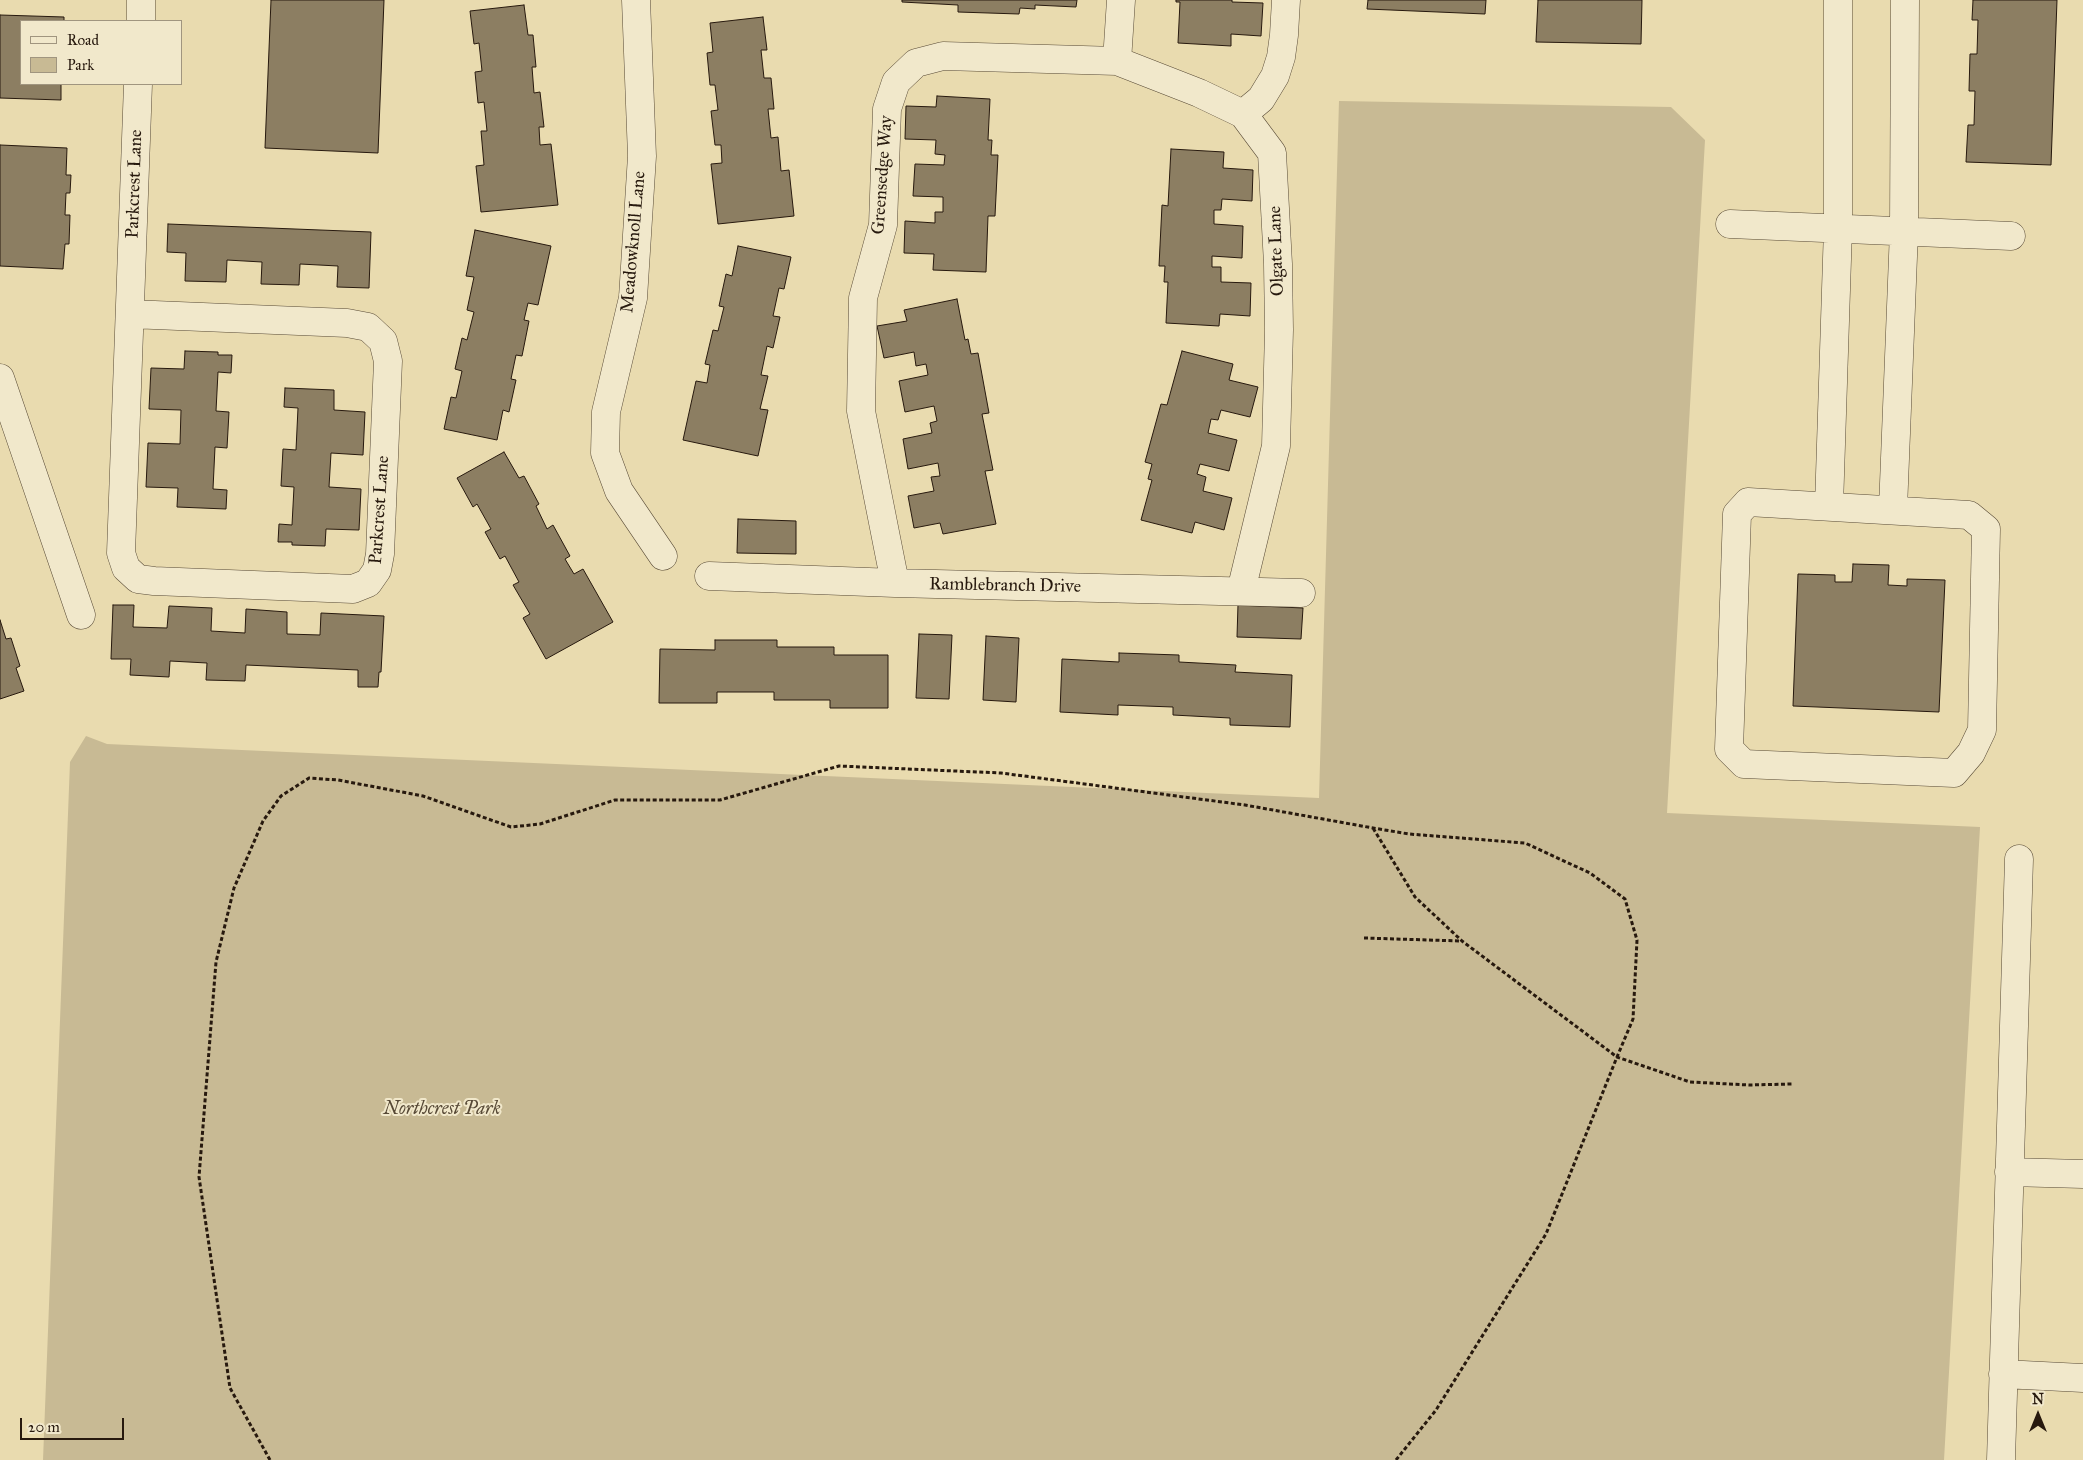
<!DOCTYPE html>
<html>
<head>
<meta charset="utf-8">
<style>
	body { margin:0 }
	#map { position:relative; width:2083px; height:1460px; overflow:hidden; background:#e9dbaf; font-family:"IM FELL Great Primer",serif }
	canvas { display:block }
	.legend { position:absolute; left:20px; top:20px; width:162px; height:65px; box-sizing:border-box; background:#f1e8cb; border:1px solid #a0957f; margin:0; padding:6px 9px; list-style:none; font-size:15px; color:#27190e }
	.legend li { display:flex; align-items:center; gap:10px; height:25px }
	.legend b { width:25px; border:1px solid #a0957f }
	.north { position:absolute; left:2013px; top:1390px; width:50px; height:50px; -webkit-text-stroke:4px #f1e8cb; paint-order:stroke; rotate:0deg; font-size:14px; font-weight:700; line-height:20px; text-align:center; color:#27190e }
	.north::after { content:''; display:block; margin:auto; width:18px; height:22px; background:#27190e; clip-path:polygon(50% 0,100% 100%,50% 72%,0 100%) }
	.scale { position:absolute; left:20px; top:1418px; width:104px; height:22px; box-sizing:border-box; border:2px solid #27190e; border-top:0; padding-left:6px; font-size:15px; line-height:18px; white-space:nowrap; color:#27190e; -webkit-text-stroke:4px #f1e8cb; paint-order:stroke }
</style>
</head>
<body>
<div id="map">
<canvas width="2083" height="1460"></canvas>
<ul class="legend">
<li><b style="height:6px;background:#f1e8cb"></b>Road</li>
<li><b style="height:14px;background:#c8ba94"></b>Park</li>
</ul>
<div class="north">N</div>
<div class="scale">20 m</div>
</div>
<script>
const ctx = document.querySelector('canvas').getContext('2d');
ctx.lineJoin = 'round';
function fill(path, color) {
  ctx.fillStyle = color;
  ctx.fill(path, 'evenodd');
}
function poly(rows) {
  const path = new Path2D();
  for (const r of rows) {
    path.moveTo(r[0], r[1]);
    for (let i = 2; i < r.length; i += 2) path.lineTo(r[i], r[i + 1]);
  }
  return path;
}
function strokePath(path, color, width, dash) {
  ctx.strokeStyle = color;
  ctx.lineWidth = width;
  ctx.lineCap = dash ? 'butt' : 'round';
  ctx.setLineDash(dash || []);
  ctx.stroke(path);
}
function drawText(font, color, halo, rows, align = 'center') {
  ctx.font = font + ' "IM FELL Great Primer",serif';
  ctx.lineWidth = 4;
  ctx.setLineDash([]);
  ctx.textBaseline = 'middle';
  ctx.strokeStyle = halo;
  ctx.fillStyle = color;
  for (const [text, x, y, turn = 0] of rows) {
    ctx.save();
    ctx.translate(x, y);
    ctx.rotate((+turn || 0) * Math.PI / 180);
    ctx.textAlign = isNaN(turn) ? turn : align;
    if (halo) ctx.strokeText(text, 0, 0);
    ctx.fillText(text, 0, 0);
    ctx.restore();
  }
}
fill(poly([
	[1339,101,1671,107,1705,140,1667,813,1980,827,1944,1460,43,1460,70,762,86,736,107,744,1319,798]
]), '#c8ba94');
const building = poly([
	[271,0,384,0,378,153,265,148,271,0],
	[902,0,1077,0,1076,7,1035,5,1035,9,1020,8,1019,14,958,12,958,5,902,2,902,0],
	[1176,0,1232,0,1232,2,1263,3,1261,36,1231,34,1231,46,1178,43,1180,2,1176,2,1176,0],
	[1368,0,1486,0,1485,14,1367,9,1368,0],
	[1538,0,1642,0,1641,44,1536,42,1538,0],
	[1973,0,2057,0,2051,165,1966,162,1968,125,1974,125,1975,91,1969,91,1970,54,1977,54,1978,20,1972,20,1973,0],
	[524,5,528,35,533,35,536,67,532,67,534,93,540,92,544,127,539,127,540,145,551,144,558,205,481,212,476,166,484,165,481,131,487,131,484,102,478,103,475,72,482,71,479,43,474,44,470,11,524,5],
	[0,15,64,17,64,21,21,21,21,84,61,84,61,100,0,98,0,15],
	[763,17,767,50,761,50,764,78,771,78,774,109,768,109,771,138,778,137,781,171,789,170,794,216,718,224,711,164,722,163,721,145,715,145,711,111,718,110,715,85,710,85,707,53,713,52,710,23,763,17],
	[937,96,990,99,988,140,992,140,991,155,998,155,995,216,988,216,986,272,933,270,934,254,904,253,905,221,935,223,935,212,943,212,943,197,913,196,915,164,944,165,945,155,935,154,936,140,905,139,906,106,936,107,937,96],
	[0,145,67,148,66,175,71,175,70,193,66,193,65,215,70,215,69,244,65,244,63,269,0,266,0,145],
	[1171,149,1224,152,1223,168,1253,170,1252,201,1222,199,1221,210,1214,210,1214,224,1243,226,1242,258,1212,256,1212,267,1221,267,1221,282,1251,283,1250,316,1220,314,1219,326,1166,323,1168,282,1164,282,1165,266,1159,266,1162,205,1168,206,1171,149],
	[168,224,371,232,369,288,337,287,338,266,300,264,299,285,261,284,262,262,227,260,226,282,185,281,186,253,167,252,168,224],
	[475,230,551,246,538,305,528,303,524,320,529,321,522,356,516,355,511,379,516,380,509,412,503,410,497,440,444,429,451,397,456,398,462,371,455,369,462,338,467,340,474,312,467,310,474,277,466,276,475,230],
	[738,246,791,257,784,289,779,288,773,316,780,317,773,348,767,346,761,375,768,376,760,409,768,410,758,456,683,440,696,381,707,383,710,365,705,364,713,330,718,331,724,307,719,306,726,274,732,276,738,246],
	[957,299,965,340,968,339,971,354,978,353,989,413,982,414,993,470,985,471,996,524,943,534,940,523,914,528,908,496,934,491,931,477,940,476,938,463,908,469,903,439,932,433,930,423,937,421,934,406,905,412,899,381,928,375,926,364,916,366,914,352,884,358,877,326,907,321,904,310,957,299],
	[185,351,218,352,218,355,232,355,231,373,218,372,216,411,229,412,227,448,215,447,213,489,227,490,226,509,177,507,178,488,146,487,148,443,180,444,181,410,149,409,151,368,184,369,185,351],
	[1182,351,1233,364,1229,380,1258,387,1250,417,1221,410,1218,420,1211,419,1208,433,1237,440,1229,471,1200,464,1197,474,1206,477,1203,491,1232,498,1224,530,1195,522,1192,533,1141,520,1152,480,1148,479,1152,464,1145,462,1161,404,1167,405,1182,351],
	[285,388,334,390,334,410,365,412,363,455,331,453,329,487,361,489,359,530,326,529,325,546,292,545,292,542,278,542,279,524,292,525,294,487,281,486,283,449,296,450,298,408,284,407,285,388],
	[504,452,519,478,524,476,539,504,536,506,547,529,553,525,570,556,565,559,574,574,583,569,613,622,546,659,523,618,530,614,513,585,519,582,505,556,500,559,485,532,491,529,477,504,473,507,457,478,504,452],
	[738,519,796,521,796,554,737,553,738,519],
	[1853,564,1889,565,1888,585,1907,586,1907,579,1945,580,1939,712,1793,706,1798,574,1835,575,1835,582,1852,582,1853,564],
	[113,605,134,605,133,627,167,628,169,606,212,608,211,631,245,633,246,609,287,612,287,634,320,635,321,613,384,616,381,672,379,672,378,687,358,687,358,670,246,665,245,681,206,680,207,663,170,661,169,677,130,675,131,659,111,659,113,605],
	[1238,605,1303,608,1301,639,1237,637,1238,605],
	[0,620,6,639,11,638,20,666,16,668,24,691,0,699,0,620],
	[919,634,952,635,949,699,916,698,919,634],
	[986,636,1019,638,1016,702,983,700,986,636],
	[715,640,777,640,777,647,834,647,834,655,888,655,888,708,830,708,830,700,774,700,774,692,717,692,717,703,659,703,660,649,715,650,715,640],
	[1119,653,1179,655,1179,662,1236,665,1235,672,1292,675,1290,727,1230,725,1230,718,1173,715,1173,707,1118,705,1118,715,1060,712,1062,659,1119,662,1119,653]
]);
fill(building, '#8c7e62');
strokePath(building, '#27190e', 1);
const minor = poly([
	[636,0,642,156,633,298,606,412,605,453,619,491,663,556],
	[141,21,141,0],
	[1117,61,1121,0],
	[1243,114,1261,99,1275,76,1281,57,1284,35,1286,0],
	[1730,224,2011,236],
	[130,314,347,323,368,327,383,341,388,361,380,554,377,570,368,583,353,589,154,581,138,579,126,568,121,553,138,84],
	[0,378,81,615],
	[1748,502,1969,515,1986,529,1982,730,1971,753,1954,773,1744,764,1729,749,1737,514,1748,502],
	[1829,506,1838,228,1838,0],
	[1893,509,1904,231,1905,0],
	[709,576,895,583,1301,593],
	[895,583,861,411,863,298,883,225,887,109,896,82,916,63,943,56,1117,61,1199,93,1243,114,1272,153,1278,264,1279,330,1276,446,1241,591],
	[2009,1172,2083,1174],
	[2003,1374,2083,1378],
	[2001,1460,2019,859]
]);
strokePath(minor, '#584a36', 29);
strokePath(poly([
	[1364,938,1461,941],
	[270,1460,230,1388,199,1177,216,962,234,888,263,821,281,796,309,778,338,780,423,796,511,827,540,824,615,800,720,800,839,766,1001,773,1245,805,1373,828,1409,834,1525,843,1590,873,1625,899,1637,940,1633,1019,1617,1057,1462,941,1415,897,1373,828],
	[1396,1460,1436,1410,1546,1234,1617,1057,1690,1082,1749,1085,1792,1084]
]), '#27190e', 3, [4, 2.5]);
strokePath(minor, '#f1e8cb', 28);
drawText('18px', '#27190e', '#f1e8cb', [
	["Greensedge Way",883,175,-86],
	["Parkcrest Lane",135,184,-88],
	["Meadowknoll Lane",634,242,-85],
	["Olgate Lane",1277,251,-92],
	["Parkcrest Lane",380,510,-86],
	["Ramblebranch Drive",1005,586,1]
]);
drawText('italic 18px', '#574936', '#f1e8cb', [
	["Northcrest Park",442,1110]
]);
</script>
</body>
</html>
